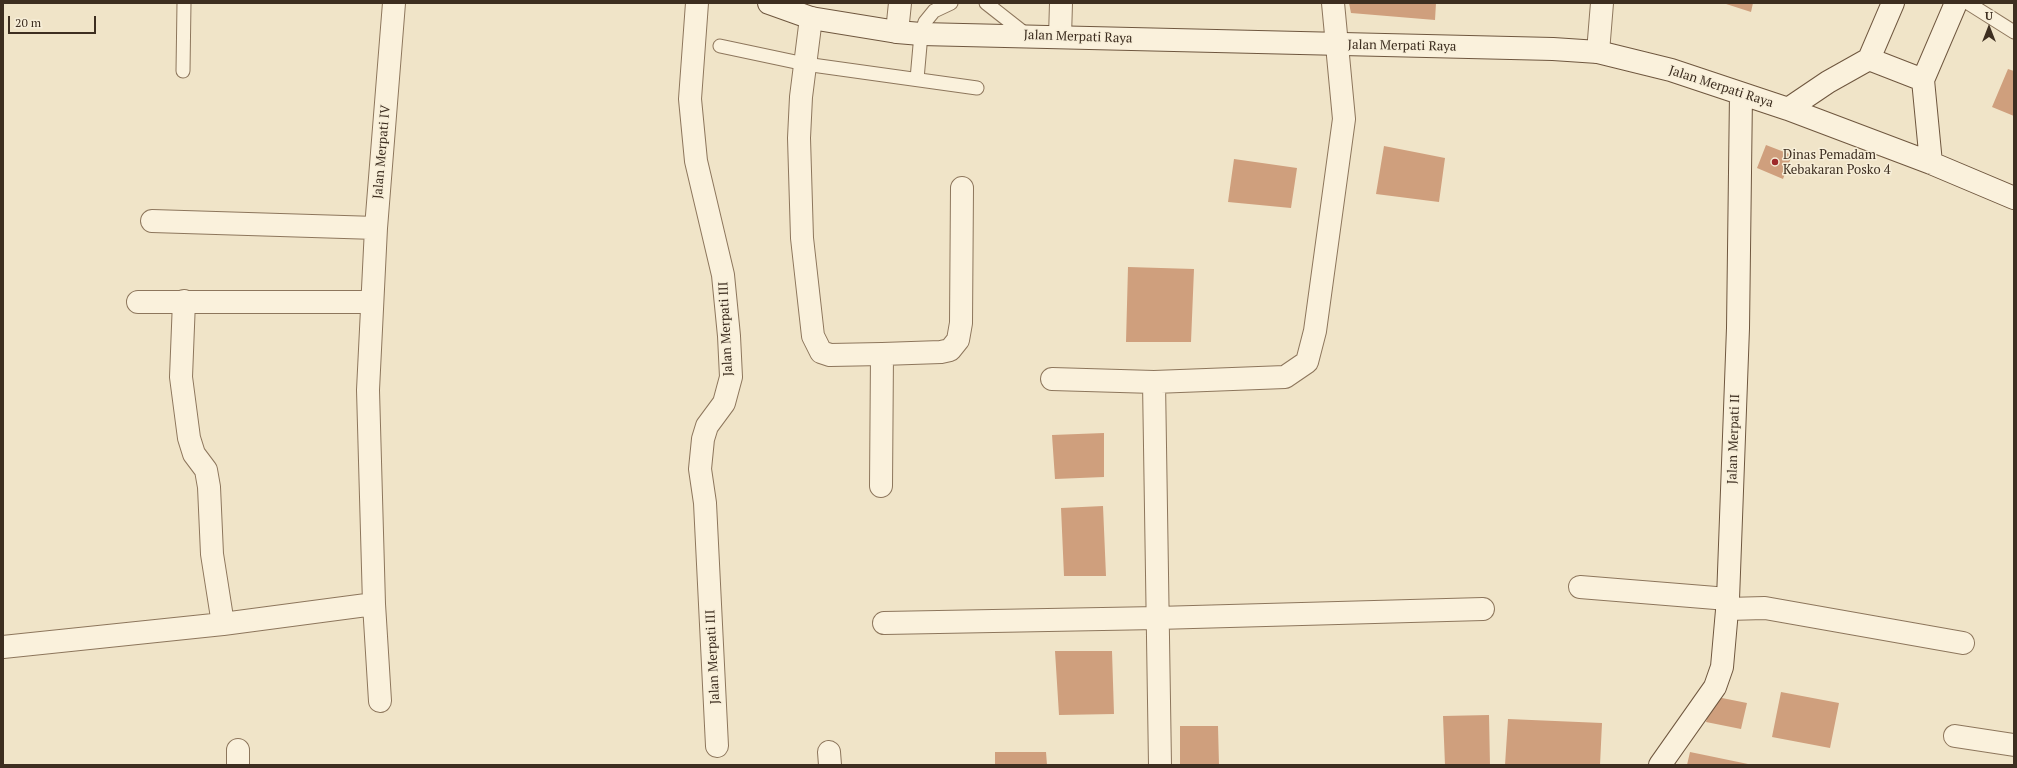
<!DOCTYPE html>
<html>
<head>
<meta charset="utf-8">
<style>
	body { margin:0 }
	#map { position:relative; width:2017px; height:768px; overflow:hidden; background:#f0e4c8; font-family:"PT Serif",serif }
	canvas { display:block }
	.frame { position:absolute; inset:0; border:4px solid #3d2e20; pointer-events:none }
	.north { position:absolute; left:1969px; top:8px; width:40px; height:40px; -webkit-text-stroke:3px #f7eed8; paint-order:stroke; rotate:0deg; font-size:11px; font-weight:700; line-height:16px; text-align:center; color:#3d2e20 }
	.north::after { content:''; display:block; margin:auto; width:14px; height:18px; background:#3d2e20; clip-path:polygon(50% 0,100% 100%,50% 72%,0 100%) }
	.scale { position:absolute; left:8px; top:16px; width:88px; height:18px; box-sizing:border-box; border:2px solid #3d2e20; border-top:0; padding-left:5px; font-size:12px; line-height:14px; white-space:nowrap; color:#3d2e20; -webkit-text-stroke:3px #f7eed8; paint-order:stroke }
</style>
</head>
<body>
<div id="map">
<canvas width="2017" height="768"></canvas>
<div class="frame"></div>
<div class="north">U</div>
<div class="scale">20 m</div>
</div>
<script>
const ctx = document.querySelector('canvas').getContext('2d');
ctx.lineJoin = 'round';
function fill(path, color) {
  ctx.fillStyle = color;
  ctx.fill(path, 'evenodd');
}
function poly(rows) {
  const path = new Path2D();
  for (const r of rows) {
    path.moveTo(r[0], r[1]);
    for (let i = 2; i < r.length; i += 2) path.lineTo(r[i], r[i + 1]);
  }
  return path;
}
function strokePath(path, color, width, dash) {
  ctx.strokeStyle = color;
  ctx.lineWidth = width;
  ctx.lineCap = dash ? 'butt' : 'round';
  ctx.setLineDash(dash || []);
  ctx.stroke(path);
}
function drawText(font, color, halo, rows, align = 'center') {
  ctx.font = font + ' "PT Serif",serif';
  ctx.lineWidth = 3;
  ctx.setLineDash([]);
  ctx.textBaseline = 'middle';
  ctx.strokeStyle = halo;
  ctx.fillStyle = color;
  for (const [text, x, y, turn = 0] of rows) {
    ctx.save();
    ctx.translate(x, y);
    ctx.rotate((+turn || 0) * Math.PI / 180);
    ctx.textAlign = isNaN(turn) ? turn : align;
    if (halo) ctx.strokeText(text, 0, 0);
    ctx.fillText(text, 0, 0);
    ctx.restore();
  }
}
fill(poly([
	[1349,3,1436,3,1435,20,1351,13],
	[1723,3,1753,3,1751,12],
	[2008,69,2014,71,2014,116,1992,107],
	[1766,145,1792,155,1783,179,1757,168],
	[1384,146,1445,158,1439,202,1376,194],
	[1234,159,1297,168,1291,208,1228,202],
	[1128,267,1194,269,1191,342,1126,342],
	[1104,433,1104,477,1055,479,1052,435],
	[1103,506,1106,576,1064,576,1061,508],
	[1055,651,1112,651,1114,714,1059,715],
	[1781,692,1839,703,1830,748,1772,737],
	[1712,696,1747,703,1741,729,1706,722],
	[1489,715,1490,765,1445,765,1443,716],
	[1508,719,1602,723,1600,765,1505,765],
	[1180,726,1218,726,1219,765,1180,765],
	[995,752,1046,752,1047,765,995,765],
	[1690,752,1748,764,1748,765,1687,765]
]), '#cf9f7d');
const lane = poly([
	[986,3,1028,36],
	[1968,3,2014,32],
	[720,46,805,64,977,88],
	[183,71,184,3],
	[917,79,921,34,925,22,934,11,951,3]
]);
const street = poly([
	[697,3,690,99,696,161,723,275,729,336,731,377,724,403,707,426,703,439,700,469,705,503,717,746],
	[811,18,801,97,799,138,802,238,813,336,821,352,830,355,882,354,941,352,950,350,958,340,961,323,962,188],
	[897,32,900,3],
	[1060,37,1061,3],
	[1598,52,1602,3],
	[152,221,376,228],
	[184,301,181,377,189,438,194,454,206,470,209,487,212,554,223,624],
	[138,302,371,302],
	[1052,379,1154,382,1285,377,1307,362,1315,331,1344,119,1333,3],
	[1154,382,1160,765],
	[881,486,882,354],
	[1580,587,1728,599],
	[1727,609,1765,608,1963,643],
	[884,623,1157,618,1483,609],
	[3,647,223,624,374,604],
	[380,701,374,604,368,390,376,228,394,3],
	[1955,736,2014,745],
	[829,752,830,765],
	[238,765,238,750]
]);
const secondary = poly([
	[769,3,811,18,897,32,921,34,1553,49,1598,52,1671,70,1788,109,1931,163,2014,198],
	[1869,59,1923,80],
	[1788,109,1828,82,1869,59,1893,3],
	[1931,163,1923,80,1956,3],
	[1660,765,1715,687,1722,667,1728,599,1738,328,1741,94]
]);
strokePath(lane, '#8d765c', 15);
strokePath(street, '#8d765c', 24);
strokePath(secondary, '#6f573f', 24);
strokePath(lane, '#faf1dc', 13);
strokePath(street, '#faf1dc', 22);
strokePath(secondary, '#faf1dc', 22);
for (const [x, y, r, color] of [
	[1775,162,4,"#9e2a2b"]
]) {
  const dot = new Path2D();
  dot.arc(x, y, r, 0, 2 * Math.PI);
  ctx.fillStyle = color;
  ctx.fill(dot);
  strokePath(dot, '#f7eed8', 1.5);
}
drawText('13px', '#3d2e20', '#f7eed8', [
	["Jalan Merpati Raya",1078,37,2],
	["Jalan Merpati Raya",1402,46,1],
	["Jalan Merpati Raya",1721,87,18],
	["Jalan Merpati IV",382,152,-85],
	["Jalan Merpati III",726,329,-93],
	["Jalan Merpati II",1734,439,-88],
	["Jalan Merpati III",713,657,-93]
]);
drawText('13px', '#3d2e20', '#f7eed8', [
	["Dinas Pemadam",1783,155],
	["Kebakaran Posko 4",1783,170]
], 'left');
</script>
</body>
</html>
